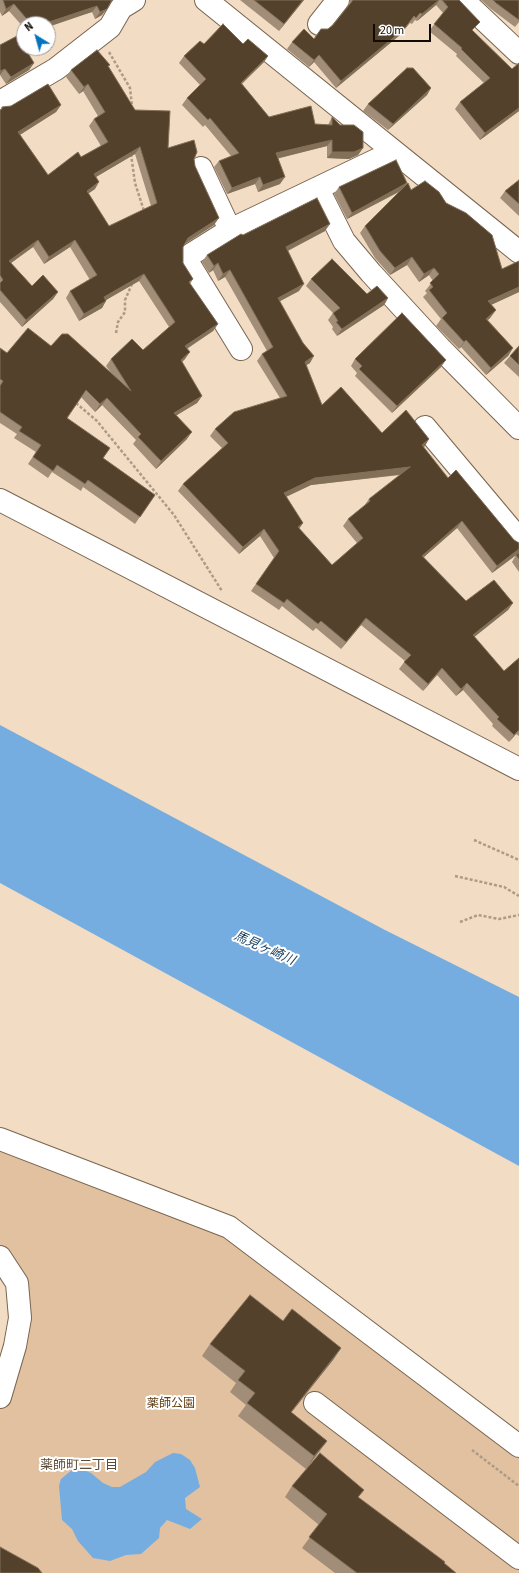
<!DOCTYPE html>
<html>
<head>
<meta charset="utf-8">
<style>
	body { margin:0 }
	#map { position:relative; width:519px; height:1573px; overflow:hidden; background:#f2dcc3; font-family:"Source Sans 3",sans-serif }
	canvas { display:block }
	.north { position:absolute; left:16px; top:16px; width:40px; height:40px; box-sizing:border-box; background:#fff; border:1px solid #a09d9b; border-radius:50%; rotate:323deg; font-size:11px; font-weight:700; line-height:16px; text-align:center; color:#120a04 }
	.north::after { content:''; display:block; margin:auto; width:14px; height:18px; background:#0375c0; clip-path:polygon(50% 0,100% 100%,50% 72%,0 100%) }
	.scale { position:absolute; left:373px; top:24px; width:58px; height:18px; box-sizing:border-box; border:2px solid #120a04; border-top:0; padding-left:5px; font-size:12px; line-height:14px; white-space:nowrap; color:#120a04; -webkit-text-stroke:3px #fff; paint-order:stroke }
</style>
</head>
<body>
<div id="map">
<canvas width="519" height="1573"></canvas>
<div class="north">N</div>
<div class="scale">20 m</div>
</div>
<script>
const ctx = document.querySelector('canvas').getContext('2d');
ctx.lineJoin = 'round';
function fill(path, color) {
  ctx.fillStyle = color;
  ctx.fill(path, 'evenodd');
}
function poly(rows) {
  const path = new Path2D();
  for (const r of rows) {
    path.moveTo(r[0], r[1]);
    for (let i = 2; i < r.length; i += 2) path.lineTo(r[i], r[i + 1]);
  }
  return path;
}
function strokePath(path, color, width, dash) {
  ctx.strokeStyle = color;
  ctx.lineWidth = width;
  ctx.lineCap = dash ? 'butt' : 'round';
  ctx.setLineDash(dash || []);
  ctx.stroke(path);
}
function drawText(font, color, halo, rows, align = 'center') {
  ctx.font = font + ' "Source Sans 3","Noto Sans JP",sans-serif';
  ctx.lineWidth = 4;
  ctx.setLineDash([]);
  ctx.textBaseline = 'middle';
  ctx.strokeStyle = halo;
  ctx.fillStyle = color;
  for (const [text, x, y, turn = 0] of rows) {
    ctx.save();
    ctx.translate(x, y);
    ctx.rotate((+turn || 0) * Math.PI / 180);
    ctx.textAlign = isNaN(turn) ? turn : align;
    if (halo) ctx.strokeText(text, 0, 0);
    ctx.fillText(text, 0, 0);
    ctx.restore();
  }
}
fill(poly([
	[0,1141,225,1233,519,1458,519,1573,30,1573,0,1553,0,1390,20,1318,0,1257]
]), '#e1c19f');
fill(poly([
	[0,725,385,930,519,997,519,1166,0,883],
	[173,1453,181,1454,190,1460,195,1468,200,1487,185,1498,186,1509,202,1519,190,1529,167,1520,160,1528,159,1538,141,1554,126,1555,110,1561,93,1558,78,1541,72,1529,62,1520,59,1486,61,1479,72,1470,81,1469,91,1473,103,1483,112,1487,120,1487,146,1472,155,1462]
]), '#76ade0');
const minor = poly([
	[206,0,519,252],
	[463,0,519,53],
	[319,24,338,0],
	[0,102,56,69,110,27,121,8,134,0],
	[201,168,230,230],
	[318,189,344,241,371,273,440,348,519,428],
	[241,349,189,264,190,255,230,230,393,152],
	[425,427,519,539],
	[0,500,519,769],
	[0,1139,229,1227,519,1446],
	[0,1257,17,1283,20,1318,15,1346,0,1397],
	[315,1403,519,1558]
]);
strokePath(minor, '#796550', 24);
strokePath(poly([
	[109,52,130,88,132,106],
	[131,154,135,183,144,211],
	[116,333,118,322,125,312,125,300,132,284],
	[76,403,97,421,174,515,222,591],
	[474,840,519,860],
	[455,876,504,887,519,896],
	[460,922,478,915,499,919,519,915],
	[472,1450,519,1486]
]), '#ad9b88', 2.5, [3, 2]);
strokePath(minor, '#fff', 22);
fill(poly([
	[0,0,112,0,102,15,95,19,92,12,48,24,24,24,24,28,9,11,2,16,0,12],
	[240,0,304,0,279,31],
	[350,0,459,0,473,31,519,111,480,140,455,109,460,102,484,83,456,56,457,54,429,31,443,13,436,5,417,21,415,20,412,24,410,23,400,35,336,88,314,62,309,67,287,49,292,42,314,39,333,25,349,6,350,1],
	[481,0,519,0,519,22,515,27,491,9],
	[204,44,243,44,268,56,264,62,242,84,269,117,315,124,328,125,332,117,363,148,358,155,349,159,327,158,327,146,278,158,280,184,258,192,255,184,227,194,214,167,219,161,231,156,205,125,203,127,182,105,187,98,200,85,179,63,184,56],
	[0,45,34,63,29,70,6,84,0,75],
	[109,67,135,110,168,148,194,159,195,166,214,225,184,244,183,247,183,263,193,279,190,284,218,324,213,331,187,349,185,359,182,362,202,396,197,403,176,415,187,439,156,469,133,444,136,440,102,405,95,412,81,397,67,418,103,458,155,495,135,524,83,487,81,491,52,472,48,478,28,464,36,452,14,438,17,434,0,423,0,348,7,353,51,346,111,373,106,366,111,359,143,350,169,327,139,281,106,300,102,308,79,321,66,298,70,291,90,280,70,247,44,264,33,247,11,263,32,286,58,292,53,299,22,327,0,302,0,110,2,107,61,105,56,112,20,135,48,175,81,157,101,146,89,126,94,119,98,116,83,91,79,94,66,77,71,70],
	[135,154,151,206,109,226,88,193,95,189,96,177],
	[431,88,427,95,388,130,363,111,368,104],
	[519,180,519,216,500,198,505,191],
	[405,186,411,190,446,203,502,269,519,261,519,292,491,305,496,310,490,318,488,320,513,348,508,356,486,375,461,347,459,349,436,326,441,319,423,297,427,293,425,291,433,281,429,275,419,282,407,265,390,275,375,258,360,233,365,226,399,192,347,219,334,194,339,187],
	[325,231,288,251,299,291,279,301,310,363,306,365,322,405,382,433,429,439,423,447,448,478,514,540,519,543,519,553,492,573,457,528,424,557,466,601,513,603,508,610,474,637,504,671,519,658,519,736,516,734,509,742,492,726,493,724,463,690,456,696,437,675,423,691,399,669,405,661,361,625,341,649,316,628,313,631,282,606,279,610,251,591,274,558,260,536,239,554,178,491,183,484,222,448,210,436,215,429,280,398,257,361,262,354,267,351,225,277,218,281,213,270,209,273,202,262,207,255,243,235],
	[400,475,369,499,364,506,348,519,343,526,357,543,332,565,299,529,303,523,286,497,311,485],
	[311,279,367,294,388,298,384,305,337,336,332,329,333,327,328,320,333,313,306,286],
	[519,346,519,377,504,363,510,356],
	[355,359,441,367,392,413,355,376,357,373,351,366],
	[519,553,519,572,512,562,516,555],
	[283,1321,341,1348,333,1360,291,1413,327,1441,306,1469,238,1416,246,1405,230,1392,236,1383,202,1356,210,1344],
	[292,1486,359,1498,456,1573,335,1573,302,1548,319,1525,285,1497]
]), '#a28e78');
fill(poly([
	[303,0,304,0,279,31,284,24],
	[439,0,436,5,417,21,422,14],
	[14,4,9,11,2,16,6,9],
	[97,6,92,12,48,27,48,24,43,24],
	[107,9,102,15,95,19,100,12],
	[414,16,400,35,336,88,341,81],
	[319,55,314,62,309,67,314,60],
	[268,56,264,62,236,89,241,83],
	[34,63,29,70,6,84,11,77],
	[5,69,0,75,0,76,0,71],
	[88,84,83,91,79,94,84,87],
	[431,88,427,95,388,130,393,124],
	[61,105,56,112,13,139,18,132],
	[519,108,519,111,480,140,485,133],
	[332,140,327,146,272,160,276,153],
	[140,147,135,154,89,181,94,174],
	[363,148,358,155,349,159,327,158,332,152],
	[260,177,255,184,227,194,232,188],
	[285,177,280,184,258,192,263,185],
	[99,182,95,189,82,198,87,191],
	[407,183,402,190,347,219,352,213],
	[219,218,214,225,183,245,188,238],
	[330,224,325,231,281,254,286,247],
	[38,240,33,247,4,268,9,261],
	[75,240,70,247,44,264,49,257],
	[412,257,407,265,390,275,395,268],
	[218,263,213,270,209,273,214,266],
	[434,268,429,275,419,282,424,274],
	[230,270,225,277,218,281,223,274],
	[144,274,139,281,99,304,104,297],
	[304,284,299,291,273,305,278,298],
	[519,287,519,292,482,309,488,301],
	[58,292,53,299,22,327,26,320],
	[388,298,384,305,337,336,342,329],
	[106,301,102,308,79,321,84,314],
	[496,310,490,318,481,326,486,319],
	[218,324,213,331,180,353,185,346],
	[466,340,461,347,459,349,464,342],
	[513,348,508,356,486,375,491,368],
	[190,352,185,359,176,367,181,360],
	[314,356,310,363,300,369,305,362],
	[446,360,441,367,392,413,397,406],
	[202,396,197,403,169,420,174,413],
	[107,398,102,405,95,412,100,404],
	[192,432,187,439,156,469,161,461],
	[429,439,425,446,418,452,422,445],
	[410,467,405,474,311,485,279,500,284,493,315,478],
	[462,521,457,528,417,563,422,556],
	[303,523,298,530,298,527],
	[264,529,260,536,239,554,243,547],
	[519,549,519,553,492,573,497,566],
	[513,603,508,610,468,642,473,635],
	[366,618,361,625,341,649,346,642],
	[442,668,437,675,423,691,428,684],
	[467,683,463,690,456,696,461,689],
	[519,730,516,734,509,742,514,735],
	[341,1348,333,1360,282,1424,291,1412],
	[327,1441,306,1469,314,1456]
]), '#837059');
const building = poly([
	[3,0,112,0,107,9,100,12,97,6,43,24,31,24,14,4,6,9,3,0],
	[254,0,303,0,284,24,254,0],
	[353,0,439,0,422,14,420,13,416,18,414,16,405,28,341,81,319,55,314,60,292,42,304,29,314,39,321,29,328,29,333,25,353,0],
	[442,0,459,0,480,22,472,30,512,69,519,63,519,108,485,133,460,102,490,78,461,49,462,48,434,24,448,7,442,0],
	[493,0,519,0,519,20,496,3,493,0],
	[223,24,243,44,248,39,268,56,241,83,269,117,311,106,315,124,332,125,332,117,340,125,354,125,363,132,363,148,354,152,332,152,332,140,276,153,285,177,263,185,260,177,232,188,219,161,239,153,210,118,208,120,187,98,206,79,184,56,200,41,204,44,223,24],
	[17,36,24,47,24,48,25,48,34,63,11,77,5,69,0,71,0,45,17,36],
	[97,50,110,65,108,66,135,110,170,111,168,148,194,140,197,152,194,159,195,166,219,218,188,238,183,247,183,263,193,279,189,282,218,324,185,346,190,352,181,360,202,396,174,413,192,432,161,461,138,437,141,434,107,398,100,404,86,390,67,418,110,448,103,458,155,495,140,517,88,480,85,484,57,465,53,471,33,457,41,445,19,431,22,427,0,412,0,386,3,381,0,379,0,348,7,353,28,328,51,346,62,334,68,334,131,391,111,359,132,339,143,350,175,322,144,274,104,297,106,301,84,314,70,291,97,275,75,240,49,257,38,240,9,261,32,286,43,275,58,292,26,320,0,290,0,283,3,280,0,275,0,110,2,109,2,107,11,106,48,84,61,105,18,132,48,175,78,152,81,157,108,142,94,119,105,112,88,84,84,87,71,70,97,50],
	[140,147,157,203,109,226,87,191,99,182,94,174,140,147],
	[407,68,413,68,431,88,393,124,368,104,407,68],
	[396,160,407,183,352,213,339,187,396,160],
	[519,180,519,204,505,191,519,180],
	[425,181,439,192,446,203,466,213,492,235,502,269,519,261,519,287,488,301,496,310,486,319,513,348,491,368,466,340,464,342,442,318,447,313,429,290,433,287,430,283,439,274,434,268,424,274,412,257,395,268,380,251,365,226,408,183,411,190,425,181],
	[317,198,330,224,286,247,304,284,278,298,303,343,314,356,305,362,322,405,341,387,382,433,406,410,429,439,422,445,448,478,456,470,514,540,519,543,519,549,497,566,462,521,422,556,466,601,494,580,513,603,473,635,504,671,519,658,519,730,514,735,497,719,499,717,467,683,461,689,442,668,428,684,404,662,411,655,366,618,346,642,321,621,318,624,287,599,284,603,256,584,279,551,264,529,243,547,183,484,228,443,215,429,234,412,287,396,262,354,273,347,230,270,223,274,218,263,214,266,207,255,241,234,243,235,317,198],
	[410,467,369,499,370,501,348,519,363,538,332,565,298,527,303,523,284,493,315,478,410,467],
	[332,259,367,294,377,286,388,298,342,329,336,322,338,321,333,313,340,308,311,279,332,259],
	[402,313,446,360,397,406,359,369,362,366,355,359,402,313],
	[519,346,519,365,510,356,519,346],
	[519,553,519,559,516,555,519,553],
	[250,1295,283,1321,292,1309,341,1348,291,1412,327,1441,314,1456,247,1403,255,1393,238,1380,245,1371,210,1344,250,1295],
	[320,1453,364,1490,358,1497,445,1562,444,1563,456,1573,357,1573,309,1537,327,1514,292,1486,320,1453],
	[0,1547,38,1568,42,1573,0,1573,0,1547]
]);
fill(building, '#53412c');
strokePath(building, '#837059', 1);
drawText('12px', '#603e12', '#fff', [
	["薬師公園",171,1404]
]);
drawText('italic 13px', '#123c5d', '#fff', [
	["馬見ヶ崎川",264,949,24]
]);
drawText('13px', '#5d4b36', '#fff', [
	["薬師町二丁目",79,1466]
]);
</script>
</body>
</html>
